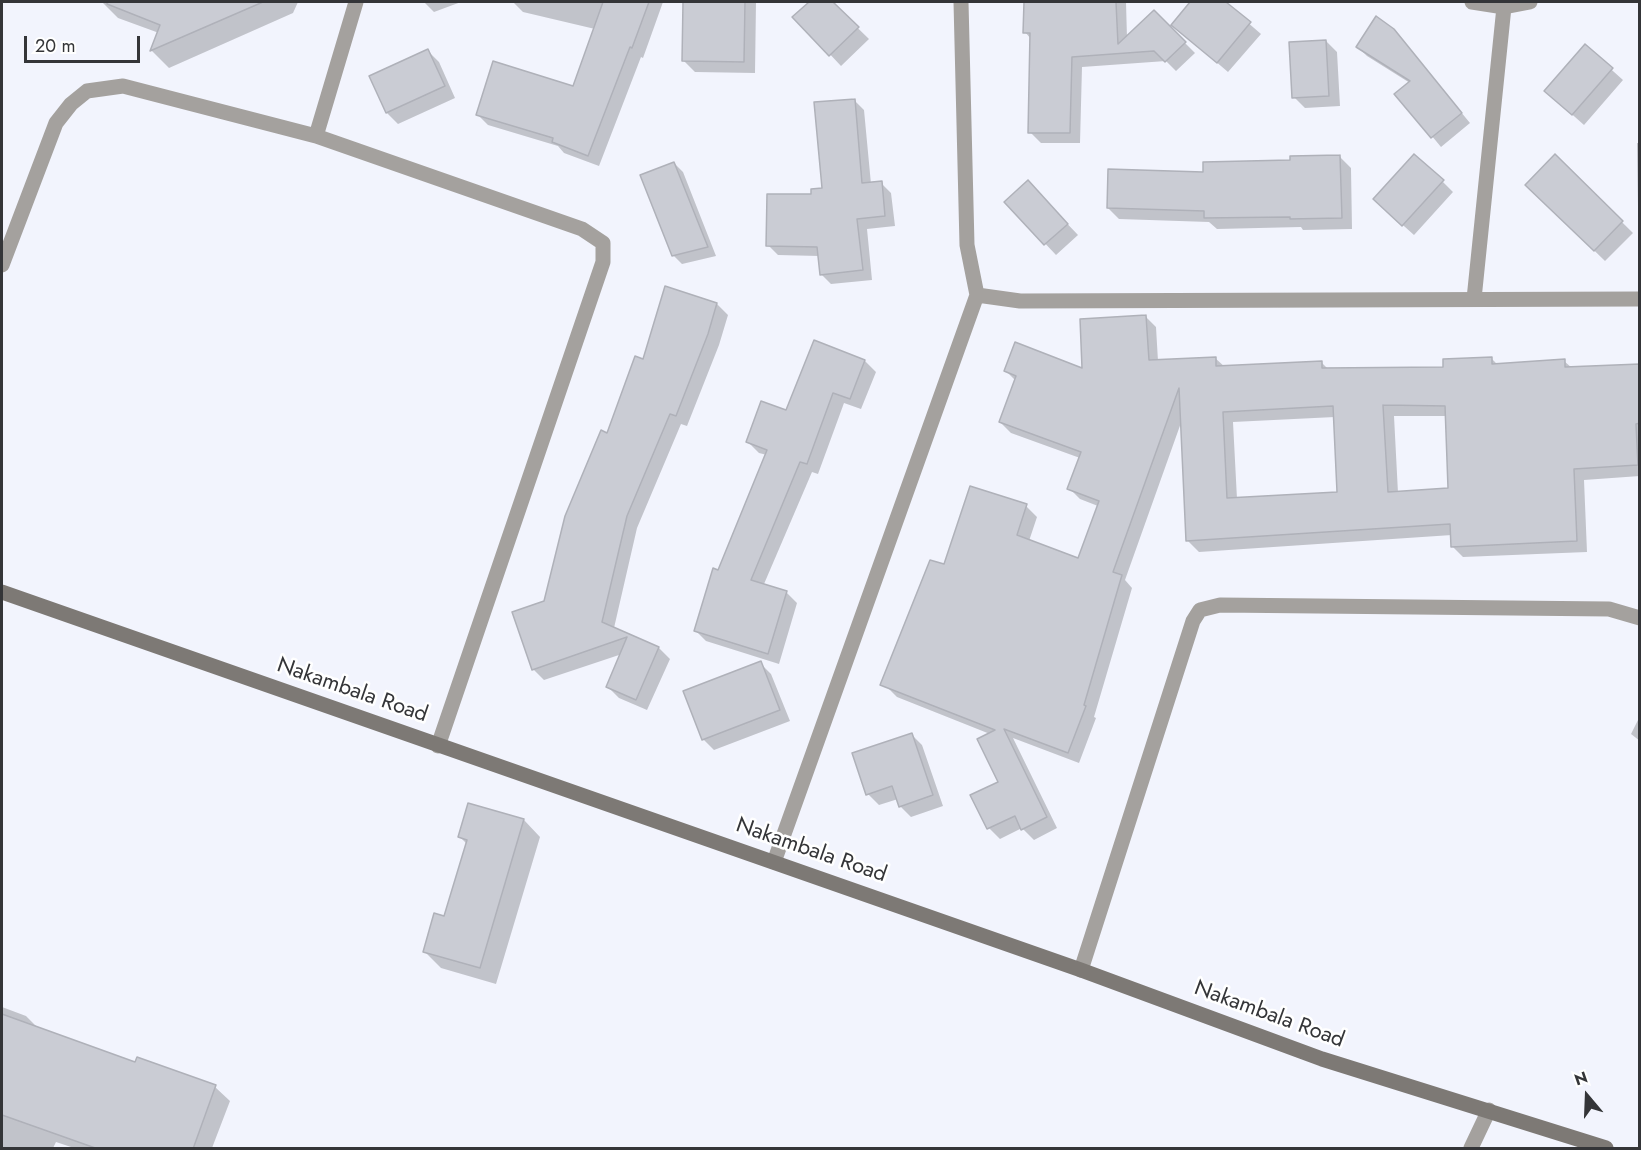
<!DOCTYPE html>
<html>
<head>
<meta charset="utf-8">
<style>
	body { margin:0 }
	#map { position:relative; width:1641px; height:1150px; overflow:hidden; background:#f2f4fd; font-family:Jost,sans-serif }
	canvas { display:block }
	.frame { position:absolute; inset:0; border:3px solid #343538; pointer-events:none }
	.north { position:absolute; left:1557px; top:1066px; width:60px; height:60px; -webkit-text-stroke:4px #fff; paint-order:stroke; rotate:341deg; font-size:16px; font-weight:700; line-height:24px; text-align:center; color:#343538 }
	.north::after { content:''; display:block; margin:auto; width:21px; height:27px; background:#343538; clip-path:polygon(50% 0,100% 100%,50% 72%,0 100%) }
	.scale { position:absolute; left:24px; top:36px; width:116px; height:27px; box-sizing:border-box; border:3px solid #343538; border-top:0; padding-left:8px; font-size:18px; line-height:21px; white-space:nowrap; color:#343538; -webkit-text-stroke:4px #fff; paint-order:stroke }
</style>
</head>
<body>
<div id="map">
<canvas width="1641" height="1150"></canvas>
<div class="frame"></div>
<div class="north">N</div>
<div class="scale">20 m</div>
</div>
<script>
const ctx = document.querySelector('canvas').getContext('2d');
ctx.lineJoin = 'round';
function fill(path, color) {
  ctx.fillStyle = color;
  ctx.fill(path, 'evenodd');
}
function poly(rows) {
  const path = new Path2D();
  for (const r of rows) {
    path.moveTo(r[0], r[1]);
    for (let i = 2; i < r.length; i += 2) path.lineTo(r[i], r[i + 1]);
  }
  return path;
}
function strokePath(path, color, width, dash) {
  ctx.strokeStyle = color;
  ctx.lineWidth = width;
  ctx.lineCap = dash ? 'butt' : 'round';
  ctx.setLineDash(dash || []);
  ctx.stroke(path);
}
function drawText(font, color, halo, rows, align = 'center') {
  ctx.font = font + ' Jost,sans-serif';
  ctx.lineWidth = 5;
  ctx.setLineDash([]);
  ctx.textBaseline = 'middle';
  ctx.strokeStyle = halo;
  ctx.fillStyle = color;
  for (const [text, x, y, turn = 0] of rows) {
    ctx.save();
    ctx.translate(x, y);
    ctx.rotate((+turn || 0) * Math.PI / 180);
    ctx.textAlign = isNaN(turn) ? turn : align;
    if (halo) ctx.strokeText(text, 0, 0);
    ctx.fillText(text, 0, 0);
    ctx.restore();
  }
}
fill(poly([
	[102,2,298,2,293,13,169,68,152,51,159,33,118,18],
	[424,2,461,2,434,12],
	[513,2,663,2,643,58,641,57,599,166,564,153,558,146,488,125,477,114,574,88,595,29,523,12],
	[684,2,756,2,755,73,695,72,684,61],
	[811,2,831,2,869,39,841,66,795,17],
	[1026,2,1126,2,1127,38,1154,12,1195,53,1176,71,1166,61,1082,67,1080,143,1041,143,1030,132,1031,39,1025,32],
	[1192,2,1224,2,1261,34,1228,72,1173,25],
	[1393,30,1470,123,1441,147,1397,94,1410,83,1367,56,1358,47],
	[1326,41,1337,52,1340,106,1305,108,1294,97],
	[1585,46,1623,80,1584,125,1557,101],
	[428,51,439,62,455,98,398,124,387,113,371,76],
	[854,100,864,110,871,184,881,183,891,193,895,226,867,229,872,280,831,284,821,274,819,256,778,255,768,245,813,196,823,189],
	[1637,143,1640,143,1640,208,1638,207],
	[1555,156,1633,233,1605,261,1527,185],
	[1340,157,1351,168,1352,229,1303,230,1301,227,1217,229,1209,222,1119,219,1108,208,1205,174],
	[674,163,683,172,716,256,682,264,673,255],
	[1443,182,1453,192,1414,235,1386,210],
	[1038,193,1078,235,1056,255,1006,202],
	[717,304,728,315,719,345,687,426,681,424,637,528,614,628,659,648,670,659,647,710,619,698,608,687,622,654,544,680,533,669,545,602,608,435,644,361],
	[1145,316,1156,327,1158,361,1215,358,1225,367,1321,362,1329,370,1445,369,1491,358,1498,365,1564,361,1572,368,1640,365,1640,476,1584,480,1587,552,1463,557,1452,546,1452,535,1199,552,1188,541,1182,420,1125,580,1132,588,1094,717,1096,718,1079,763,1013,738,1057,828,1034,840,1022,828,1000,839,989,828,972,796,1000,782,990,734,897,697,886,686,944,566,1026,506,1037,517,1029,541,1079,560,1098,506,1080,499,1069,488,1080,458,1011,433,1000,422,1016,381,1006,371,1084,370],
	[1394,416,1447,416,1450,490,1398,493],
	[1335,417,1339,494,1237,499,1233,422],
	[814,342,865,361,876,372,861,409,844,403,818,474,812,472,764,584,786,592,797,603,779,664,706,641,695,630,767,455,759,453,748,442,787,411],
	[760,663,771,674,790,721,714,750,703,739],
	[1640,716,1640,741,1631,734],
	[911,734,922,745,943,806,911,817,900,806,898,799,879,805,868,794],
	[469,805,524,820,540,837,496,984,441,968,424,951,445,918,467,844,460,837],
	[2,1007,26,1016,40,1030,136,1064,138,1059,215,1087,230,1101,212,1148,74,1148,56,1142,53,1148,2,1148]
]), '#0003');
const building = poly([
	[107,2,263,2,150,51,160,25,107,4,107,2],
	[603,2,649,2,632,48,630,47,588,156,552,142,553,138,476,115,493,61,573,86,603,2],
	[683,2,745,2,744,62,682,61,683,2],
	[809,2,833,2,859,27,829,56,792,17,809,2],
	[1024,2,1116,2,1118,44,1154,10,1186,42,1165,62,1154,51,1072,57,1070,133,1028,133,1030,33,1023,33,1024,2],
	[1190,2,1226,2,1251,22,1217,63,1171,25,1190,2],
	[1376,16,1394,29,1462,113,1431,138,1394,94,1410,81,1356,47,1376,16],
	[1326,40,1329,96,1292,98,1289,42,1326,40],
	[1585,44,1613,68,1572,115,1544,91,1585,44],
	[428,49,445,86,386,113,369,76,428,49],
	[855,99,862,183,882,181,885,216,857,219,863,270,820,275,817,247,766,246,767,194,811,194,811,189,822,188,814,102,855,99],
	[1414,154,1444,180,1402,226,1373,199,1414,154],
	[1555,154,1623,221,1594,251,1525,185,1555,154],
	[1340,155,1342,218,1290,219,1290,217,1204,218,1204,211,1107,208,1108,169,1203,172,1203,162,1290,160,1290,156,1340,155],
	[674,162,708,247,672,256,640,175,674,162],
	[1028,180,1068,224,1044,245,1004,202,1028,180],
	[665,286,717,303,708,334,676,416,670,414,627,516,602,622,659,647,636,700,606,687,627,637,532,670,512,612,544,601,565,516,601,430,607,433,635,356,643,359,665,286],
	[1146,315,1149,360,1216,357,1216,366,1322,361,1322,368,1443,367,1443,359,1492,357,1492,364,1565,359,1565,367,1640,364,1640,423,1636,424,1638,465,1574,469,1577,541,1451,547,1450,524,1186,541,1179,388,1113,572,1122,575,1084,705,1086,706,1068,753,1004,729,1047,817,1021,830,1015,816,987,829,970,795,998,782,977,739,995,730,880,685,930,560,944,564,970,486,1027,504,1017,535,1078,558,1099,501,1067,489,1081,452,999,422,1016,376,1004,371,1015,342,1082,368,1080,319,1146,315],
	[1383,405,1445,406,1448,488,1388,492,1383,405],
	[1333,406,1337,492,1227,498,1223,412,1333,406],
	[814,340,865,360,850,399,833,393,807,464,800,462,751,580,787,591,768,654,694,631,713,568,718,570,767,450,746,442,761,401,786,410,814,340],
	[761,661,780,710,702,740,683,691,761,661],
	[912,733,933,795,899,807,892,786,866,795,852,753,912,733],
	[468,803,524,819,480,968,423,952,434,913,444,916,467,840,458,837,468,803],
	[2,1014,135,1062,137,1057,216,1085,193,1149,98,1149,2,1115,2,1014]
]);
fill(building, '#caccd4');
strokePath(building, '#afb1b9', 1.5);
strokePath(poly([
	[961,2,967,245,977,295],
	[1472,2,1504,7,1530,2],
	[316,136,582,229,603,243,603,262,438,746],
	[2,265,56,123,71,104,87,91,123,86,316,136,356,2],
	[1474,299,1504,7],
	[774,862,977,295,1020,301,1640,299],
	[1081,970,1193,621,1200,610,1220,605,1609,609,1640,618],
	[1471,1148,1489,1110]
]), '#a4a19e', 15);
strokePath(poly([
	[2,592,1081,970,1322,1059,1606,1148]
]), '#7d7975', 15);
drawText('22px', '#343538', '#fff', [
	["Nakambala Road",352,691,19],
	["Nakambala Road",811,851,19],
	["Nakambala Road",1269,1015,20]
]);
</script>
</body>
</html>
